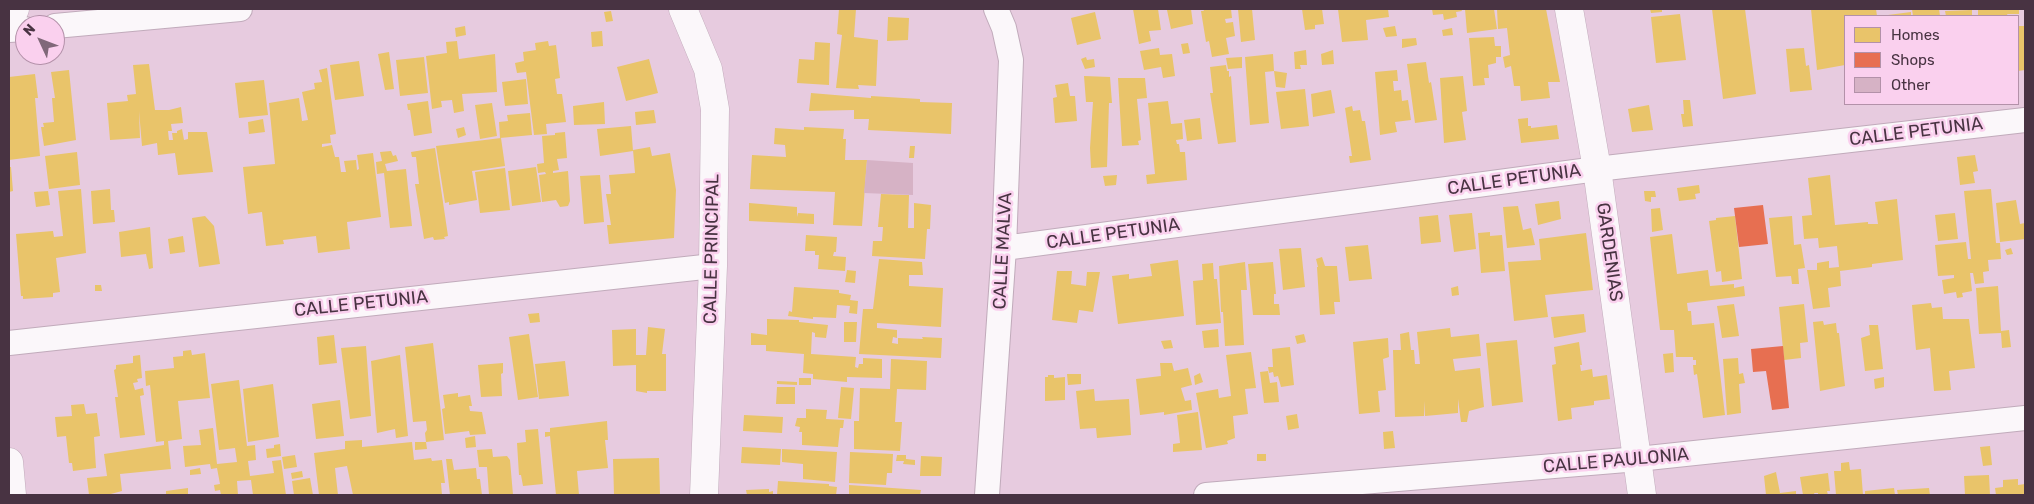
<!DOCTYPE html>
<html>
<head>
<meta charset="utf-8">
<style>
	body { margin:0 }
	#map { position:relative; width:2034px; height:504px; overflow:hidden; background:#e7cbdf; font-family:Rubik,sans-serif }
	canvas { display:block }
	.frame { position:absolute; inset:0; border:10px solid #483342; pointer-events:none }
	.legend { position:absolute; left:1844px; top:15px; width:175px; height:90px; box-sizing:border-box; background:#fad0ee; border:1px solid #b391a9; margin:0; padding:6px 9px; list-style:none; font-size:15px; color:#483342 }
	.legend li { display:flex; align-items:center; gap:10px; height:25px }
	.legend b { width:25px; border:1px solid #b391a9 }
	.north { position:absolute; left:15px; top:15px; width:50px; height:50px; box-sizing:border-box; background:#fad0ee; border:1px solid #b391a9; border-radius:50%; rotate:313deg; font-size:14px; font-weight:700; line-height:20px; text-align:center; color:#483342 }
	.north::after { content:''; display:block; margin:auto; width:18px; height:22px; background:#806879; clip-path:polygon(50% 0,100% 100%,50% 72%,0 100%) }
</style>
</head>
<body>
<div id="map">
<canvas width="2034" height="504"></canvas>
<div class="frame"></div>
<ul class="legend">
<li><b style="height:14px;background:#e9c46a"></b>Homes</li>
<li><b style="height:14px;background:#e76f51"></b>Shops</li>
<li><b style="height:14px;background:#d6b2c5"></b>Other</li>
</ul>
<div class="north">N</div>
</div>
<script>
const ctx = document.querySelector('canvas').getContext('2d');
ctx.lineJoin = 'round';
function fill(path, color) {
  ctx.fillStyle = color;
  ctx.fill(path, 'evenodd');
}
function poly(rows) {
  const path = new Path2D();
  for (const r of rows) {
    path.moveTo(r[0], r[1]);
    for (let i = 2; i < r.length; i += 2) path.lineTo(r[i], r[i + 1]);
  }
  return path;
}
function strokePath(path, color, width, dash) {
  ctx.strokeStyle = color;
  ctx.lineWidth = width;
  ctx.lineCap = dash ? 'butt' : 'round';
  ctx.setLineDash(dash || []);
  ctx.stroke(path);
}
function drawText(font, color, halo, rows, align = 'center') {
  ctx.font = font + ' Rubik,sans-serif';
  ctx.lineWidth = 5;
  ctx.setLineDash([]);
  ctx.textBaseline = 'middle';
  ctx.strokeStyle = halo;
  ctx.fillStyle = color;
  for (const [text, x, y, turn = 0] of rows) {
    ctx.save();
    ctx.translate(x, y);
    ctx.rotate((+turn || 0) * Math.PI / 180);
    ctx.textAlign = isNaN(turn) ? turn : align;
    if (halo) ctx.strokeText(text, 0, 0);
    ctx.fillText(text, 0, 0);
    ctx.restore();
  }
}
fill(poly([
	[839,9,856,9,854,37,878,40,876,86,858,85,859,89,836,88,842,35,837,34],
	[1133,9,1158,9,1161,30,1149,31,1151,41,1139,44],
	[1175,9,1191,9,1193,24,1171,29,1167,10],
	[1203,9,1231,9,1232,18,1225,19,1226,23,1233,22,1235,36,1226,38,1229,54,1212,57,1209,41,1206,42,1201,11,1204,11],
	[1238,9,1252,9,1255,40,1241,42],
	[1302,9,1322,9,1324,24,1315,25,1315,29,1305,30],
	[1338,9,1388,9,1389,17,1366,20,1368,40,1342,42],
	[1432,9,1461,9,1462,11,1456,12,1457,17,1444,20,1443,14,1433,15],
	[1465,9,1494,9,1497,29,1467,33],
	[1497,9,1546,9,1560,82,1548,82,1550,98,1521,101,1520,86,1514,86,1511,66,1505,68,1503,57,1510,55,1507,28,1498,29],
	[1650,9,1662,9,1662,12,1651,13],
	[1712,9,1745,9,1756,94,1723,99],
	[1811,9,1876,9,1877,16,1845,16,1845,65,1817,70],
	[1912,9,1939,9,1940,16,1913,16],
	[1978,9,2019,9,2019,14,2007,14,2008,16,1978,16],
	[1972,10,1972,16,1946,16,1945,11],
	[611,11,613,21,606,22,604,12],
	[1095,12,1101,39,1077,45,1071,18],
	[1911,12,1911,16,1888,16,1888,15],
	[1680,14,1686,60,1656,63,1651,17],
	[888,17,909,18,908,40,887,41],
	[465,26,466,35,456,37,455,28],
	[1395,26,1397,36,1386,37,1383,28],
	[2018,26,2025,26,2025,70,2018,71],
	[1452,28,1453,35,1443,36,1442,30],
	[602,31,603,46,592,47,591,32],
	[1494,37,1495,46,1501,46,1501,57,1496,57,1496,63,1488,65,1489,78,1484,78,1485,85,1473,86,1469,38],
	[1416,38,1417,45,1402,48,1402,39],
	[457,41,459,59,495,54,497,92,462,94,464,111,454,113,452,100,441,101,442,107,432,109,426,56,447,53,446,42],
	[548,41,549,46,556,45,560,78,555,79,557,94,562,94,566,122,546,124,547,134,534,135,526,72,517,73,515,63,524,61,523,52,536,50,535,43],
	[815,42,830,43,829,85,797,83,799,59,814,60],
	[1188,43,1190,53,1183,54,1181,44],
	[1159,48,1160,55,1172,54,1175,76,1163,78,1161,67,1144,70,1140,51],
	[1804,48,1806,66,1809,65,1812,90,1790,92,1786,49],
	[1306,50,1307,65,1300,65,1301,69,1295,69,1294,52],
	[1333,50,1334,64,1322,65,1321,54],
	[389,52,394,89,385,90,378,54],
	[1273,54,1274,71,1265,72,1269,123,1250,125,1245,57],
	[424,57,428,93,400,96,396,60],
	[1086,57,1087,60,1094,59,1095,67,1085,69,1081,59],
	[1242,57,1242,68,1228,69,1226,58],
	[649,59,658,93,626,101,617,67],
	[359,61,364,96,335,100,330,65],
	[1426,62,1429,83,1431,82,1437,120,1415,123,1407,64],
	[149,64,155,110,169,110,181,107,183,123,171,124,172,131,168,131,169,140,173,140,172,133,177,133,177,131,182,129,184,140,188,139,188,132,207,132,213,172,178,175,175,153,158,155,157,143,142,146,139,111,140,138,110,140,107,103,128,101,127,95,136,94,133,65],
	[1226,65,1227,71,1229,71,1229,77,1231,76,1236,142,1218,144,1210,93,1213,93,1210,67],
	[327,68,336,134,330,135,331,143,322,144,322,147,332,145,335,157,339,157,341,172,346,172,344,161,356,160,357,170,359,169,357,155,373,153,381,217,347,222,350,249,318,253,316,236,283,240,284,244,266,246,262,212,248,214,243,167,275,164,269,103,299,98,302,121,308,120,302,92,315,89,314,83,322,82,319,70],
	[69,70,76,140,44,146,41,127,44,127,43,123,54,122,52,98,55,98,51,72],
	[1397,70,1398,81,1393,81,1394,91,1401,90,1402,101,1408,100,1411,120,1395,122,1397,132,1380,135,1375,72],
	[1274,71,1287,73,1285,88,1276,87],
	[35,74,38,98,35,98,40,156,9,160,9,77],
	[1084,76,1110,77,1112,103,1109,103,1107,167,1091,168,1090,148,1093,102,1086,102],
	[1463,76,1467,111,1462,112,1466,140,1444,143,1440,78],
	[1118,78,1145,78,1147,98,1137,99,1141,140,1138,141,1139,145,1122,146],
	[526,79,528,104,505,106,502,82],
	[264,80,268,115,239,118,235,83],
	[1068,83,1070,96,1075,96,1077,121,1055,123,1053,98,1057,97,1055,85],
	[1305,89,1309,126,1281,129,1276,92],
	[1331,90,1335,113,1313,117,1311,94],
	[811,93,871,98,871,96,920,99,920,102,952,103,951,134,868,130,869,119,854,119,854,110,809,111],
	[1683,100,1690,100,1693,126,1683,127,1681,114,1684,114],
	[428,101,432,133,414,136,410,110,408,110,407,104],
	[1168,101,1171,124,1182,123,1183,139,1176,140,1177,144,1179,144,1180,152,1185,152,1187,180,1147,184,1146,175,1155,174,1148,103],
	[604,102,605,124,574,125,573,106],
	[492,103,497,136,480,139,475,105],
	[1649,105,1653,130,1632,132,1628,109],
	[1352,106,1353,111,1360,110,1362,121,1365,121,1371,160,1350,163,1349,156,1352,156,1345,108],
	[654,110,656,123,636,125,635,112],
	[530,113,532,135,500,138,499,122,508,121,507,115],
	[1200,118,1202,139,1187,141,1184,120],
	[1528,118,1528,126,1531,126,1531,128,1557,125,1559,139,1521,143,1518,119],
	[263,119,265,132,249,134,248,122],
	[631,126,633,151,600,156,597,129],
	[464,127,466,135,458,138,456,129],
	[804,127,844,129,843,139,846,139,845,160,867,160,862,226,833,225,835,192,750,189,752,155,786,157,785,145,774,144,775,128,804,130],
	[565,132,567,158,557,159,559,170,553,171,553,173,568,171,570,201,568,206,560,207,556,200,542,202,539,175,546,174,545,172,538,173,537,164,544,163,542,136,555,135,555,133],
	[501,138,505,166,472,171,477,200,449,205,449,202,445,203,436,146],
	[910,146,915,146,914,158,909,158],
	[650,147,652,156,670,153,676,190,674,238,609,244,607,225,611,225,606,194,611,194,609,175,635,173,633,150],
	[435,148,448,236,444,237,445,239,434,240,433,237,424,239,415,184,419,184,416,157,412,157,411,152],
	[391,151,393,156,396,155,398,161,385,164,387,171,406,169,412,226,390,228,384,173,377,174,376,162,382,161,380,152],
	[77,152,80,185,49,189,45,156],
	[1975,155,1978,171,1973,172,1975,183,1960,185,1957,157],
	[9,167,11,167,13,191,9,192],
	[536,167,541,202,512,206,508,171],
	[505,168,510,210,480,213,475,172],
	[600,175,604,222,584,224,580,176],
	[1117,175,1116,185,1105,186,1103,176],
	[1830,175,1835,225,1868,222,1868,224,1878,224,1875,202,1897,199,1903,260,1872,264,1872,267,1840,271,1841,286,1828,288,1830,307,1813,309,1807,270,1817,270,1817,263,1829,261,1829,268,1839,267,1837,246,1819,248,1818,238,1804,239,1802,216,1812,215,1808,178],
	[1699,185,1700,193,1695,194,1696,199,1679,201,1677,188],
	[81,189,86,253,56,258,60,292,53,293,53,297,23,299,23,296,21,296,16,234,53,231,54,237,63,236,58,191],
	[110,189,111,210,114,210,115,222,93,224,91,191],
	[1991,189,1996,243,2000,243,2001,259,1988,260,1989,271,1983,272,1984,283,1975,284,1973,273,1970,273,1972,291,1962,293,1963,297,1957,298,1956,292,1944,294,1942,280,1954,278,1954,275,1938,276,1935,245,1966,242,1968,259,1971,259,1964,191],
	[48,191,50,205,36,207,34,192],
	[1644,191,1655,191,1656,197,1651,197,1651,202,1645,201],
	[881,194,909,195,908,228,914,228,914,203,931,205,930,229,927,229,925,259,872,256,873,241,882,241,883,227,878,227],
	[2016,200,2020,224,2025,223,2025,239,2000,242,1996,203],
	[1559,201,1561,219,1538,225,1535,204],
	[749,203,797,207,797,217,798,213,814,214,814,224,749,221],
	[1518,206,1523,230,1531,228,1535,245,1507,248,1503,207],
	[1660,208,1663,230,1652,232,1651,209],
	[1472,213,1476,249,1454,252,1449,215],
	[1955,213,1958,239,1938,241,1935,215],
	[1438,215,1441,242,1421,244,1419,217],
	[205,216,214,226,220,264,199,267,192,218],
	[1735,216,1742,279,1722,282,1721,271,1716,272,1709,221,1716,220,1716,218],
	[1792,216,1794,245,1801,244,1805,268,1798,269,1799,284,1792,284,1791,276,1776,277,1769,218],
	[150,227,153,268,149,269,146,254,121,257,119,232],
	[1490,232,1490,236,1502,235,1505,271,1481,273,1478,233],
	[1586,233,1593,290,1545,295,1548,317,1514,321,1508,262,1541,260,1539,239],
	[1672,234,1677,274,1708,270,1710,286,1734,284,1734,288,1744,286,1745,296,1687,303,1688,311,1691,311,1692,325,1714,323,1725,415,1703,418,1697,374,1694,375,1693,365,1696,365,1696,360,1693,360,1693,357,1676,357,1674,330,1660,330,1650,237],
	[806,235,837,237,836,252,834,252,833,256,846,257,845,271,818,269,819,255,815,255,815,251,805,251],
	[183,236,185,252,170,254,168,239],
	[1368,245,1372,279,1349,281,1345,247],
	[1301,248,1305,287,1283,290,1279,249],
	[2011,248,2013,254,2007,255,2005,250],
	[1322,257,1325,266,1321,266,1337,266,1340,302,1334,302,1335,314,1320,315,1317,267,1318,267,1316,259],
	[879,259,922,262,923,275,909,275,909,286,943,288,941,327,877,323,877,328,897,330,897,338,893,337,892,343,898,344,898,338,923,339,922,337,942,338,941,358,859,354,863,309,873,309],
	[1178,260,1184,316,1118,324,1112,276,1129,274,1129,279,1152,276,1150,264],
	[1245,262,1247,290,1241,290,1244,345,1225,346,1223,312,1221,312,1219,266],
	[1273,262,1276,294,1274,294,1274,304,1279,304,1280,315,1253,315,1248,264],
	[1213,263,1214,279,1217,279,1221,323,1196,325,1193,281,1203,280,1202,264],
	[847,270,856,271,855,283,845,282],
	[1057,271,1072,271,1071,284,1086,286,1087,272,1100,272,1093,312,1079,310,1077,323,1052,320],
	[95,285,101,285,102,291,95,291],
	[1458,286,1459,295,1452,296,1451,288],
	[1998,286,2001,331,2009,330,2011,347,2002,348,2001,333,1979,334,1976,288],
	[794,287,839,290,839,293,851,295,850,300,858,301,857,314,849,313,850,306,837,305,836,318,813,317,813,319,788,316,789,311,792,312],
	[1931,303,1932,308,1942,307,1943,319,1969,319,1975,368,1949,371,1951,390,1934,391,1930,348,1916,350,1912,305],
	[1734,304,1739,336,1722,338,1717,306],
	[1804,304,1808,342,1800,343,1801,358,1784,360,1779,307],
	[539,313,540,322,530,323,528,314],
	[1584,314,1586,332,1554,338,1551,317],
	[767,319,799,320,799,322,828,325,826,338,815,337,815,333,812,332,811,354,856,357,855,367,858,368,859,364,863,364,863,358,882,359,882,378,847,377,847,382,813,379,813,374,803,373,804,354,766,351,766,345,751,345,751,333,767,335],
	[1823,321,1824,325,1836,323,1837,333,1839,333,1845,386,1820,391,1813,322],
	[844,322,857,322,856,342,844,342],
	[1869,325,1878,325,1883,369,1865,371,1861,338,1870,335],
	[648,327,665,329,662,354,666,354,666,391,647,391,647,393,636,391,636,365,613,366,612,330,636,329,636,355,646,355],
	[1450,328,1451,337,1479,334,1481,356,1453,359,1455,371,1480,368,1484,407,1469,411,1467,422,1461,422,1458,399,1458,413,1425,416,1424,401,1424,416,1395,417,1393,350,1401,350,1400,334,1409,332,1411,350,1414,350,1415,364,1420,364,1417,332],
	[1218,329,1219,347,1204,348,1202,331],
	[529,334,538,397,518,400,509,337],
	[1304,334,1306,342,1297,344,1295,336],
	[334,335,337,363,319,365,317,337],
	[1388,338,1389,357,1383,359,1386,390,1378,391,1380,412,1359,414,1353,342],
	[1171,340,1173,348,1164,349,1161,341],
	[1517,340,1523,402,1492,406,1486,343],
	[1579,342,1582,365,1580,365,1581,371,1592,369,1593,377,1607,375,1610,399,1594,401,1594,405,1571,408,1572,419,1558,421,1552,365,1556,364,1554,347],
	[433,343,444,440,426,442,427,449,415,450,415,442,426,442,425,433,427,430,426,421,413,422,405,347],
	[366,346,371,416,350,419,341,348],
	[1290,347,1294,385,1281,387,1278,376,1274,377,1273,372,1269,373,1268,367,1273,367,1272,349],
	[191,350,192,355,205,353,210,398,178,401,182,439,168,441,171,469,120,474,122,491,107,495,89,495,87,478,107,476,104,454,164,445,164,441,156,442,150,385,146,386,145,371,174,368,173,357,183,356,183,351],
	[1251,352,1256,388,1245,389,1248,414,1233,416,1235,438,1227,441,1228,444,1206,448,1196,393,1218,389,1219,398,1231,396,1226,355],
	[1673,353,1674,372,1665,373,1663,354],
	[140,355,142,378,137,379,138,382,133,383,135,390,143,388,144,395,140,396,145,435,120,438,115,397,118,397,114,370,116,369,116,365,133,363,133,356],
	[400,355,408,436,396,438,395,429,377,433,371,361],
	[1738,358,1739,374,1743,373,1745,383,1739,384,1741,413,1727,415,1723,359],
	[891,359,927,361,926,390,897,389,895,422,902,422,900,451,854,449,854,421,859,421,860,388,890,389],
	[565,361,569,396,539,399,535,364],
	[503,363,503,373,501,374,502,396,481,397,478,365],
	[1160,363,1172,363,1174,371,1188,368,1192,385,1181,388,1185,401,1191,400,1192,410,1164,415,1164,412,1140,415,1136,379,1161,376],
	[1268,371,1270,383,1277,382,1279,402,1264,403,1260,372],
	[1200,373,1203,382,1195,385,1194,376],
	[1067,374,1081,374,1081,384,1068,385],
	[1048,375,1054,375,1054,378,1065,377,1065,400,1045,401,1045,377,1048,377],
	[1884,377,1884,387,1875,389,1874,379],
	[799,378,811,378,811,385,799,385],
	[239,380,247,446,255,445,256,460,248,461,250,476,274,473,272,461,281,460,286,495,253,495,251,480,237,481,238,495,221,495,220,490,215,491,214,485,220,484,217,468,211,469,210,464,185,467,183,446,201,445,199,430,213,428,217,464,237,462,235,448,219,450,211,384],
	[777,381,797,382,797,385,777,384],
	[273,384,279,437,248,442,243,389],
	[777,387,795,387,795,404,776,404],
	[841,387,854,388,851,419,838,418],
	[1094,389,1095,401,1129,399,1131,435,1097,438,1096,428,1080,429,1076,391],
	[458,393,458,397,470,395,472,406,469,406,470,411,482,412,486,434,470,435,469,431,445,434,442,409,445,408,443,395],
	[340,400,344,436,316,439,312,404],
	[84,404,86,414,97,413,100,436,94,437,96,468,73,471,72,463,69,463,66,436,57,437,55,417,72,416,71,405],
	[806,409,827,410,826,419,844,420,843,428,840,428,838,447,802,445,802,432,799,432,800,427,795,426,797,418,806,418],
	[1198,412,1202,450,1173,452,1173,444,1180,443,1177,415],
	[1297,414,1299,428,1288,430,1286,416],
	[744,415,783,417,782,433,743,431],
	[607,421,608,440,605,440,608,468,577,471,579,495,556,495,550,436,545,437,545,432,550,432,550,428],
	[538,429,543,484,523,486,521,475,519,475,517,443,526,442,525,430],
	[1393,431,1395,448,1384,449,1383,432],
	[475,436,476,447,466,448,465,438],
	[362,440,362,447,412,442,414,460,431,458,432,461,442,460,445,483,441,483,442,495,353,495,347,466,335,468,338,495,319,495,314,453,345,449,345,441],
	[280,444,281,456,267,458,266,449,274,448,274,445],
	[1990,446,1992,465,1983,466,1980,447],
	[742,447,781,449,780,465,741,463],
	[492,449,493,457,507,456,510,460,513,495,489,495,487,467,479,467,477,450],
	[782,449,837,452,835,482,803,479,803,464,782,462],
	[850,452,893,454,892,473,887,473,886,485,849,483],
	[1257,454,1266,454,1266,461,1257,461],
	[295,455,297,467,284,469,282,457],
	[897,455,906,455,906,459,915,460,915,465,903,464,904,461,896,461],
	[921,456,942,457,941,476,920,476],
	[659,458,660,495,614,495,613,459],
	[446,459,452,459,454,470,476,468,477,479,480,479,482,495,450,495],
	[1849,462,1850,470,1861,469,1863,495,1836,495,1834,471,1841,471,1841,463],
	[200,468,201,474,190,475,190,470],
	[302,471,303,477,292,479,291,473],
	[1776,472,1780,493,1796,491,1796,495,1766,495,1764,476],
	[1828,473,1830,491,1827,491,1828,495,1818,495,1818,493,1814,493,1815,495,1803,495,1800,477],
	[1989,475,1990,495,1965,495,1964,476],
	[310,478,313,495,294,495,292,481],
	[2018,479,2018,485,2025,484,2025,495,1996,495,1995,488,2003,487,2003,480],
	[778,481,829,484,829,486,837,487,836,495,777,495],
	[849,485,921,490,920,495,849,495],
	[188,488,188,495,166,495,166,491],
	[1894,488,1895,495,1865,495,1865,491],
	[1929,488,1930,495,1898,495,1897,490],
	[769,489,769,492,773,491,773,495,747,495,746,490]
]), '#e9c46a');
fill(poly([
	[1763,205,1768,244,1739,247,1734,208],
	[1783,346,1789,408,1772,410,1766,371,1753,372,1751,349]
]), '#e76f51');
fill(poly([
	[867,160,913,163,913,195,864,193]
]), '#d6b2c5');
const minor = poly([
	[55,26,240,9],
	[9,30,25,29],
	[1004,248,1597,169,2025,120],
	[9,343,713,266],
	[987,495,1004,248,1011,60,1004,28,996,9],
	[1206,495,1638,459,2025,418]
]);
const tertiary = poly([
	[683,9,708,69,715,109,713,266,704,495],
	[1569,9,1597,169,1642,495],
	[9,21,15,9],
	[9,462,12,495]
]);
strokePath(minor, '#c1abbb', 26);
strokePath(tertiary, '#c1abbb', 29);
strokePath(minor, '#fbf7fa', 24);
strokePath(tertiary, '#fbf7fa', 28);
drawText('18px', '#483342', '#fad0ee', [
	["CALLE PETUNIA",1916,132,-7],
	["CALLE PETUNIA",1514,180,-8],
	["CALLE PETUNIA",1113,234,-8],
	["CALLE PRINCIPAL",712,249,-89],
	["CALLE MALVA",1003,251,-87],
	["GARDENIAS",1609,252,82],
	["CALLE PETUNIA",361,304,-6],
	["CALLE PAULONIA",1616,461,-5]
]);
</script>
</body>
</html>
